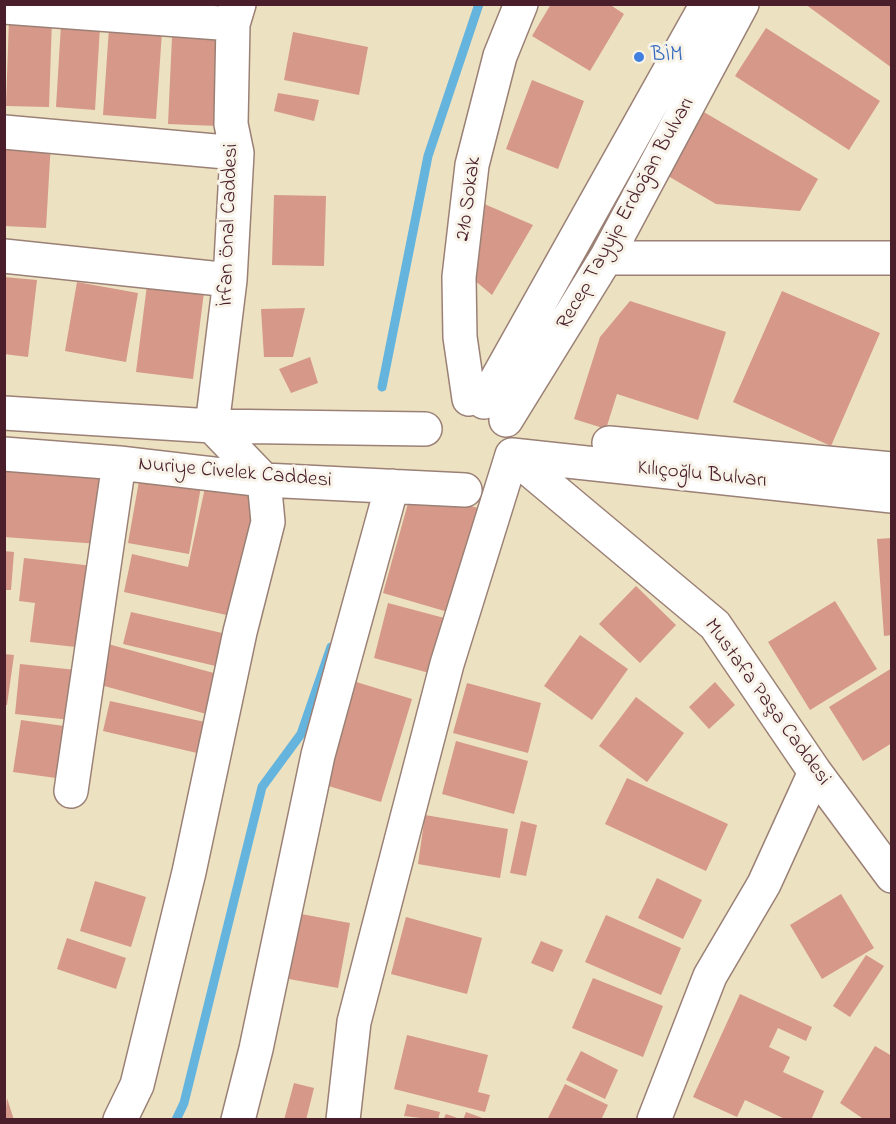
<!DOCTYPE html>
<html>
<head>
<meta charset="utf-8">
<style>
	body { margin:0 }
	#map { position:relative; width:896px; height:1124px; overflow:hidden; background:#ece1c0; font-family:"Indie Flower",sans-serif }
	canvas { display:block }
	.frame { position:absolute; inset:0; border:6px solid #4a1f2b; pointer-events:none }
</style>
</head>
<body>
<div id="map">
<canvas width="896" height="1124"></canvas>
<div class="frame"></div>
</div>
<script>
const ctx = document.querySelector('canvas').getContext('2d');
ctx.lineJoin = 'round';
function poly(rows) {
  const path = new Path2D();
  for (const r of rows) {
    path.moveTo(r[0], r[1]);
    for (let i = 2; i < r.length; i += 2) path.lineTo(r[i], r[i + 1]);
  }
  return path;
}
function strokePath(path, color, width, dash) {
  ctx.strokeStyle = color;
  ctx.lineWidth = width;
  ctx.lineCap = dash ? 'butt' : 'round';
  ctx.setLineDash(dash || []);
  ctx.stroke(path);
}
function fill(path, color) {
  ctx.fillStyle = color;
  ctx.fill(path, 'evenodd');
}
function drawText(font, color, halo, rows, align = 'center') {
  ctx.font = font + ' "Indie Flower",sans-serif';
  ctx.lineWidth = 6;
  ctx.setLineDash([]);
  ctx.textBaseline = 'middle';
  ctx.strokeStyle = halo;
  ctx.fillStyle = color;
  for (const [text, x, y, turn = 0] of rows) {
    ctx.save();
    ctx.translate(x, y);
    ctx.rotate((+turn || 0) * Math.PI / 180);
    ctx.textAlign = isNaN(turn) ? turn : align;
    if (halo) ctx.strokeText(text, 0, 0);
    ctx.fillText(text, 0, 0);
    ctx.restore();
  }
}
strokePath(poly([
	[382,387,428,156,479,4],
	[176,1120,184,1103,262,787,301,734,331,647]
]), '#64b4de', 9);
fill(poly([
	[551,4,609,4,624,14,590,71,532,36],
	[805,4,892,4,892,68],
	[9,18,52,19,49,107,6,106],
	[61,25,100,27,95,110,56,107],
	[109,28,162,32,156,119,103,115],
	[766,28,880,101,849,150,735,76],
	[293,32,368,47,359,95,284,80],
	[172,37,220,39,218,126,168,124],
	[532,80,584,101,558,169,506,149],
	[278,93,319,100,314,121,274,111],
	[697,108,818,179,800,211,716,204,668,176],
	[4,139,51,142,46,228,4,226],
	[274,195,326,196,324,266,272,265],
	[482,203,533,225,492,295,473,279],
	[4,277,37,280,28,357,4,354],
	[77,282,138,293,126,362,65,351],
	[147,285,204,292,193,379,136,372],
	[782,291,880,333,831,446,733,402],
	[630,301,726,332,698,420,617,394,606,429,574,419,600,337],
	[305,308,293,357,264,357,261,309],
	[310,357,318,383,291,393,279,369],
	[4,470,104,478,99,544,4,537],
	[141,470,202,481,189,554,128,543],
	[206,483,258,494,231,616,124,592,132,554,188,567],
	[412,489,478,508,448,612,383,593],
	[892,538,892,635,884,636,877,539],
	[4,551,14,552,11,590,4,590],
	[24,558,93,566,85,648,30,642,35,603,19,601],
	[636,586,676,625,640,663,599,624],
	[835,601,877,669,810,710,768,642],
	[388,603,448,619,433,674,374,658],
	[131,612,235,636,228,669,123,644],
	[580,635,628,669,592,720,544,686],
	[108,644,221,675,210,715,97,684],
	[4,654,14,655,7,705,4,705],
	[20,664,76,670,71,720,15,714],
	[892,668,892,743,863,761,829,707],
	[353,681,412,699,381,802,322,784],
	[715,682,735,705,709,729,689,707],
	[467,683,541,703,528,753,453,733],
	[636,697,684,733,647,782,599,746],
	[110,701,205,722,197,753,103,731],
	[21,720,71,727,63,779,13,772],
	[456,741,528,761,514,814,442,794],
	[627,778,728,824,706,871,605,824],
	[425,815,508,829,500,878,418,864],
	[521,821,537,825,526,876,510,873],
	[657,878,702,900,683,939,638,918],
	[95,881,146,897,131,947,80,931],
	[841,894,874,948,822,979,790,925],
	[301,914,350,923,338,988,289,979],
	[606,915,681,948,661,995,585,962],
	[406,917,482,938,467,994,391,974],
	[67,938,126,958,116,989,57,969],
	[541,941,563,950,553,972,531,963],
	[866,955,884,966,850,1017,833,1006],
	[593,978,663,1006,643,1057,572,1028],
	[740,994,812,1027,806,1041,778,1028,769,1047,790,1057,783,1072,824,1091,811,1120,787,1120,745,1100,737,1117,693,1097],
	[407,1035,488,1055,478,1092,490,1095,485,1112,394,1089],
	[875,1046,892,1056,892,1120,865,1120,840,1103],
	[581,1051,618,1070,605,1099,566,1080],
	[294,1083,314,1088,306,1120,284,1120],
	[565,1084,608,1105,601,1120,547,1120],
	[7,1098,14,1120,5,1120],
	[407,1104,440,1112,438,1120,404,1116],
	[466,1112,485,1119,485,1120,463,1120],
	[446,1114,460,1119,460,1120,443,1120]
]), '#d69889');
const minor = poly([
	[4,7,233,24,236,4],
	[4,132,237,153],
	[4,256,230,280],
	[606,258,892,258],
	[469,399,460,337,459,277,472,165,500,56,521,4],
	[484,402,707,4],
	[4,413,212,426,425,429],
	[506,420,606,258,742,4],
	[212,426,230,280,237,153,231,124,233,24,239,4],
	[609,443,892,469],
	[4,454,119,463,264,480,465,490],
	[512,455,715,625,815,772,892,876],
	[512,455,892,496],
	[71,791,119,463],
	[120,1120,137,1085,189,872,240,632,268,522,264,480,212,426],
	[238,1120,256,1049,318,755,392,486],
	[343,1120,354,1022,447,664,512,455],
	[654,1120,710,976,764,884,815,772]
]);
strokePath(minor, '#9b8076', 36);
strokePath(minor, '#fff', 33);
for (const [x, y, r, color] of [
	[639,57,6,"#3f7fe0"]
]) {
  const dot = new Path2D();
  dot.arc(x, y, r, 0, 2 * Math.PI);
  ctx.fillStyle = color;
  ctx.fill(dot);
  strokePath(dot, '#f7f3e8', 2);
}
drawText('21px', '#366cbe', '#f7f3e8', [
	["BİM",651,57]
], 'left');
drawText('21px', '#4a1f2b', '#f7f3e8', [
	["210 Sokak",470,199,-82],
	["Recep Tayyip Erdoğan Bulvarı",627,214,-61],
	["İrfan Önal Caddesi",230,225,-88],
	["Nuriye Civelek Caddesi",235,474,5],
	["Kılıçoğlu Bulvarı",702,476,6],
	["Mustafa Paşa Caddesi",766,703,54]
]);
</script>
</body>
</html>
